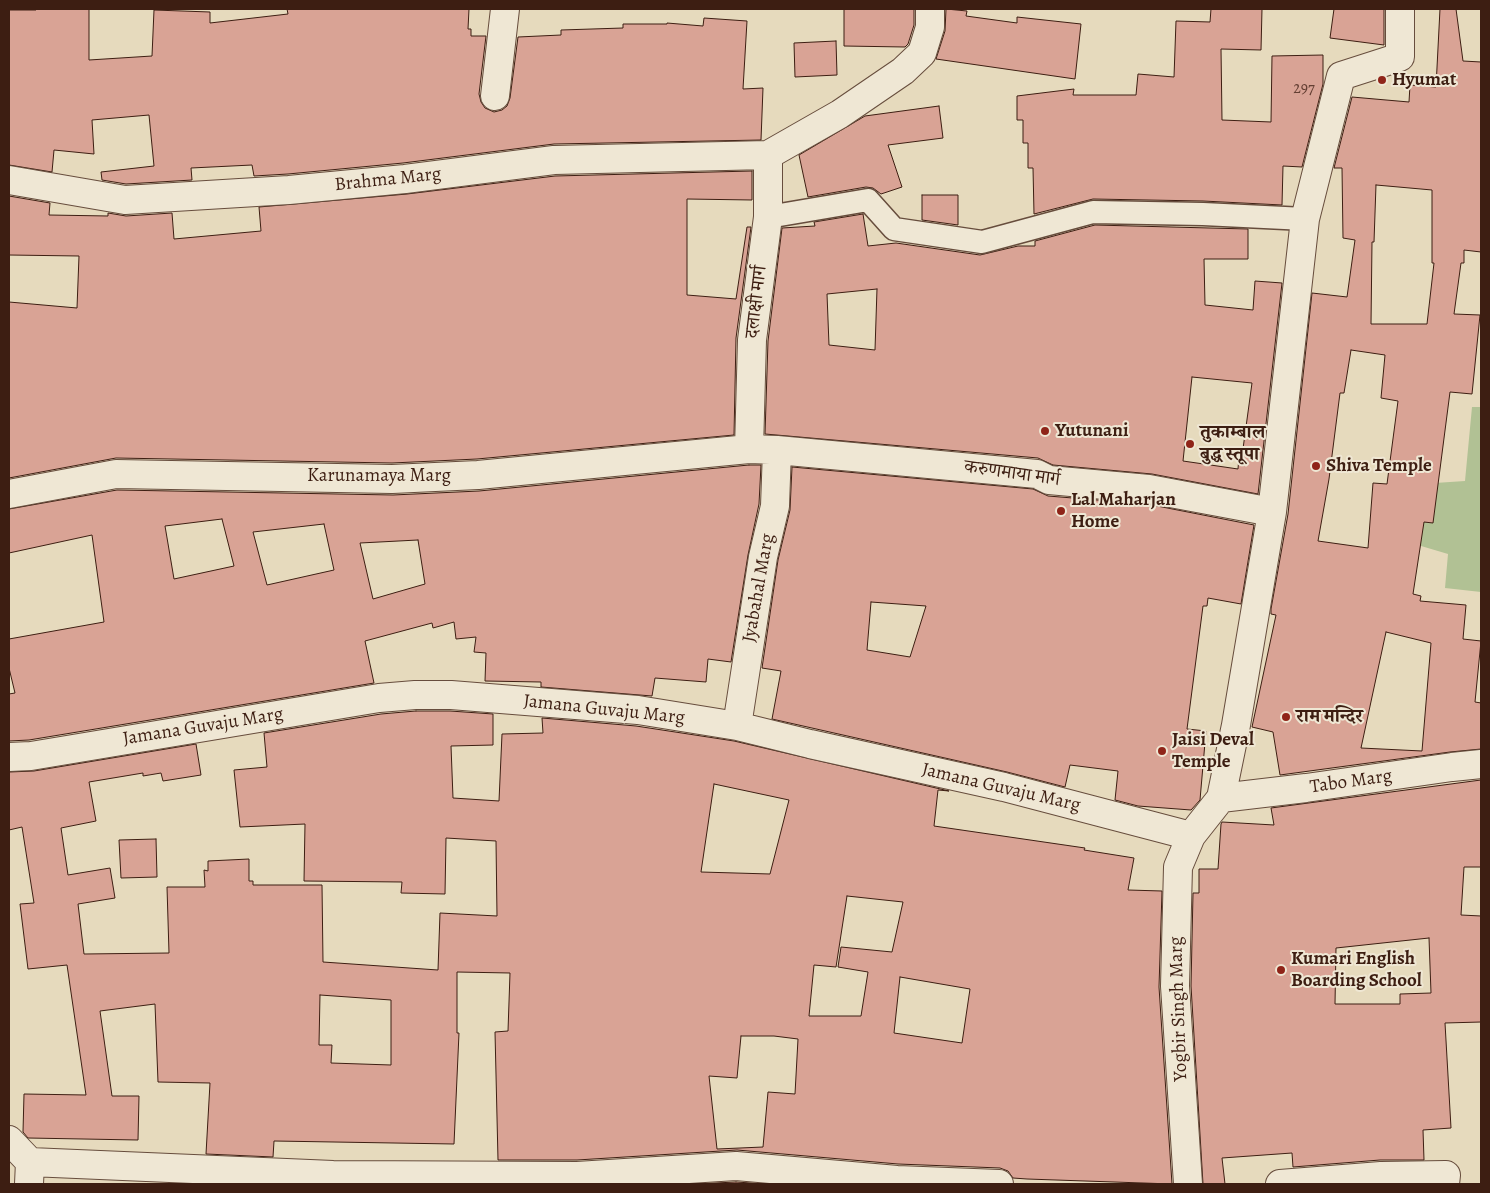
<!DOCTYPE html>
<html>
<head>
<meta charset="utf-8">
<style>
	body { margin:0 }
	#map { position:relative; width:1490px; height:1193px; overflow:hidden; background:#e6dabd; font-family:Alegreya,serif }
	canvas { display:block }
	.frame { position:absolute; inset:0; border:10px solid #3d1e12; pointer-events:none }
</style>
</head>
<body>
<div id="map">
<canvas width="1490" height="1193"></canvas>
<div class="frame"></div>
</div>
<script>
const ctx = document.querySelector('canvas').getContext('2d');
ctx.lineJoin = 'round';
function fill(path, color) {
  ctx.fillStyle = color;
  ctx.fill(path, 'evenodd');
}
function poly(rows) {
  const path = new Path2D();
  for (const r of rows) {
    path.moveTo(r[0], r[1]);
    for (let i = 2; i < r.length; i += 2) path.lineTo(r[i], r[i + 1]);
  }
  return path;
}
function strokePath(path, color, width, dash) {
  ctx.strokeStyle = color;
  ctx.lineWidth = width;
  ctx.lineCap = dash ? 'butt' : 'round';
  ctx.setLineDash(dash || []);
  ctx.stroke(path);
}
function drawText(font, color, halo, rows, align = 'center') {
  ctx.font = font + ' Alegreya,"Noto Serif Devanagari",serif';
  ctx.lineWidth = 4;
  ctx.setLineDash([]);
  ctx.textBaseline = 'middle';
  ctx.strokeStyle = halo;
  ctx.fillStyle = color;
  for (const [text, x, y, turn = 0] of rows) {
    ctx.save();
    ctx.translate(x, y);
    ctx.rotate((+turn || 0) * Math.PI / 180);
    ctx.textAlign = isNaN(turn) ? turn : align;
    if (halo) ctx.strokeText(text, 0, 0);
    ctx.fillText(text, 0, 0);
    ctx.restore();
  }
}
fill(poly([
	[1472,407,1481,407,1481,592,1445,588,1448,554,1401,540,1405,485,1465,481]
]), '#b1c194');
const building = poly([
	[36,9,89,9,89,60,152,56,154,10,210,12,210,23,288,14,287,9,469,9,468,29,471,29,471,36,486,36,479,94,481,102,485,108,494,112,502,110,507,106,510,98,518,37,561,35,561,30,623,28,623,24,667,24,667,23,703,26,704,18,747,21,743,89,763,88,761,140,554,144,403,163,288,174,254,176,252,165,191,168,192,180,126,184,102,180,101,172,154,166,149,115,92,120,94,154,54,150,52,172,9,165,9,10,36,10,36,9],
	[844,9,914,9,914,25,908,44,905,47,844,46,844,9],
	[946,9,967,11,966,16,1017,23,1017,17,1081,24,1075,79,936,59,945,31,946,9],
	[1211,9,1262,9,1261,50,1221,49,1222,120,1271,122,1272,56,1323,55,1323,84,1302,167,1283,166,1282,205,1203,201,1093,199,1034,214,1033,168,1028,168,1028,143,1023,143,1023,120,1017,120,1017,96,1074,89,1073,95,1136,95,1138,74,1174,77,1176,21,1210,22,1211,9],
	[1334,9,1384,9,1384,45,1330,38,1334,9],
	[1440,9,1456,9,1463,61,1481,62,1481,252,1464,250,1464,263,1461,263,1454,314,1480,315,1472,394,1450,392,1433,523,1424,522,1413,594,1421,596,1420,601,1466,605,1463,639,1481,641,1475,702,1481,703,1481,749,1450,752,1280,775,1273,732,1252,727,1276,615,1271,614,1271,609,1288,514,1312,293,1347,297,1355,240,1343,238,1342,168,1334,168,1352,97,1409,102,1410,85,1436,87,1440,9],
	[1376,185,1432,190,1432,263,1434,263,1427,324,1371,324,1372,242,1374,242,1376,185],
	[1351,350,1385,355,1381,398,1398,401,1387,484,1373,483,1368,548,1318,541,1329,479,1340,393,1344,393,1351,350],
	[1386,632,1431,643,1422,751,1361,748,1386,632],
	[836,41,837,75,795,77,794,43,836,41],
	[939,106,943,138,888,145,902,187,881,194,873,188,866,187,808,197,799,155,865,116,939,106],
	[752,171,752,200,687,199,687,295,736,299,747,227,751,227,736,338,734,435,477,459,392,463,116,458,9,478,9,302,77,308,79,256,9,255,9,196,50,203,49,215,108,216,108,213,126,216,172,213,174,239,261,231,259,207,407,194,555,176,752,171],
	[922,195,958,195,958,225,922,220,922,195],
	[863,214,868,246,896,243,980,255,1018,246,1035,246,1035,241,1095,225,1248,229,1248,259,1204,259,1205,305,1253,310,1255,281,1282,283,1258,494,1152,474,1053,465,1038,458,765,434,768,341,782,228,815,226,814,222,863,214],
	[877,289,875,350,829,345,827,294,877,289],
	[1192,377,1252,383,1242,456,1239,456,1238,469,1183,461,1192,377],
	[749,465,761,465,759,504,748,555,731,662,708,659,706,682,655,678,652,696,541,687,541,682,485,681,486,653,474,652,476,637,456,639,454,622,433,628,432,623,365,641,374,683,29,740,9,741,9,694,15,693,9,668,9,639,104,622,92,535,9,553,9,509,117,490,393,495,479,491,749,465],
	[222,519,234,566,174,579,165,526,222,519],
	[324,524,334,570,267,585,253,532,324,524],
	[418,540,425,584,373,599,360,543,418,540],
	[792,467,1033,489,1048,496,1147,504,1254,525,1241,604,1208,598,1207,606,1203,606,1187,729,1206,731,1200,800,1191,810,1138,806,1115,800,1118,771,1070,765,1065,787,1007,772,772,719,781,671,762,668,778,560,790,510,792,467],
	[871,602,926,606,910,657,867,650,871,602],
	[416,711,450,711,493,714,493,745,451,746,453,798,499,801,502,734,543,733,542,718,636,726,734,741,949,791,938,790,934,826,1085,848,1084,850,1134,858,1128,890,1162,891,1159,987,1172,1184,1027,1179,1013,1178,1008,1171,1000,1168,898,1164,737,1150,577,1160,498,1160,495,1032,508,1031,510,973,457,972,457,1033,459,1033,454,1144,274,1141,273,1157,206,1154,210,1083,158,1082,155,1004,100,1011,112,1096,139,1096,138,1140,28,1138,23,1132,24,1094,86,1095,67,965,28,969,20,904,34,903,22,827,9,830,9,772,34,771,196,744,201,775,163,781,161,773,143,776,143,773,89,782,96,821,61,828,68,875,110,868,115,898,78,904,84,954,169,953,167,887,205,887,204,870,208,871,208,861,249,859,249,881,253,881,253,885,322,885,323,962,438,970,440,913,497,916,496,841,446,838,445,894,401,893,402,882,304,881,305,824,240,827,234,770,267,767,264,733,381,714,416,711],
	[714,784,789,800,770,874,701,872,714,784],
	[847,896,903,902,892,952,841,947,838,967,868,972,861,1016,809,1016,814,965,836,967,847,896],
	[900,977,970,989,962,1043,894,1033,900,977],
	[320,995,391,1000,391,1065,331,1063,332,1045,319,1045,320,995],
	[741,1036,774,1036,798,1039,795,1094,768,1092,763,1147,717,1149,709,1076,737,1078,741,1036],
	[1481,780,1481,867,1464,867,1461,915,1481,916,1481,1022,1445,1023,1451,1128,1423,1130,1424,1160,1380,1160,1293,1167,1292,1153,1222,1158,1225,1184,1203,1184,1191,986,1193,893,1199,893,1199,869,1218,869,1221,824,1222,822,1274,825,1271,808,1481,780],
	[1429,938,1431,993,1400,994,1400,1004,1335,1004,1336,948,1429,938],
	[156,839,157,877,121,878,119,840,156,839],
	[736,1182,766,1184,695,1184,736,1182]
]);
fill(building, '#d9a395');
strokePath(building, '#3d1e12', 1);
const pedestrian = poly([
	[768,217,868,200,894,229,982,242,1093,212,1203,214,1305,219]
]);
const minor = poly([
	[495,96,505,9],
	[9,180,125,200,289,190,405,179,554,160,768,155,840,114,903,71,922,53,930,27,930,9],
	[749,449,752,340,768,217,768,155],
	[9,494,116,474,392,479,478,475,749,449,777,450,1037,474,1049,480,1149,489,1272,512],
	[737,726,763,557,775,506,777,450],
	[9,757,31,756,379,698,415,695,451,695,638,710,737,726,810,744,1004,787,1191,836],
	[1221,798,1306,788,1452,767,1481,764],
	[9,1140,30,1162,29,1184],
	[30,1162,333,1175,577,1176,736,1166,897,1180,999,1184],
	[1188,1184,1175,986,1178,867,1191,836,1221,798,1236,725,1272,512,1305,219,1341,76,1400,57,1400,9],
	[1280,1184,1381,1176,1446,1175,1445,1184]
]);
strokePath(pedestrian, '#674d3d', 25);
strokePath(minor, '#674d3d', 30);
strokePath(pedestrian, '#efe7d4', 22);
strokePath(minor, '#efe7d4', 28);
for (const [x, y, r, color] of [
	[1382,80,5,"#8f2418"],
	[1045,431,5,"#8f2418"],
	[1190,444,5,"#8f2418"],
	[1316,466,5,"#8f2418"],
	[1061,511,5,"#8f2418"],
	[1286,717,5,"#8f2418"],
	[1162,751,5,"#8f2418"],
	[1281,970,5,"#8f2418"]
]) {
  const dot = new Path2D();
  dot.arc(x, y, r, 0, 2 * Math.PI);
  ctx.fillStyle = color;
  ctx.fill(dot);
  strokePath(dot, '#efe7d4', 2);
}
drawText('16px', '#643f33', null, [
	["297",1304,89]
]);
drawText('bold 19px', '#3d1e12', '#efe7d4', [
	["Hyumat",1392,80],
	["Yutunani",1055,431],
	["तुकाम्बाल",1200,433],
	["बुद्ध स्तूपा",1200,455],
	["Shiva Temple",1326,466],
	["Lal Maharjan",1071,500],
	["Home",1071,522],
	["राम मन्दिर",1296,717],
	["Jaisi Deval",1172,740],
	["Temple",1172,762],
	["Kumari English",1291,959],
	["Boarding School",1291,981]
], 'left');
drawText('19px', '#3d1e12', '#efe7d4', [
	["Brahma Marg",388,180,-6],
	["दलाक्षी मार्ग",757,302,-83],
	["करुणमाया मार्ग",1012,474,8],
	["Karunamaya Marg",379,476],
	["Jyabahal Marg",759,588,-80],
	["Jamana Guvaju Marg",604,710,6],
	["Jamana Guvaju Marg",203,727,-9],
	["Tabo Marg",1351,782,-8],
	["Jamana Guvaju Marg",1001,788,13],
	["Yogbir Singh Marg",1179,1009,-92]
]);
</script>
</body>
</html>
